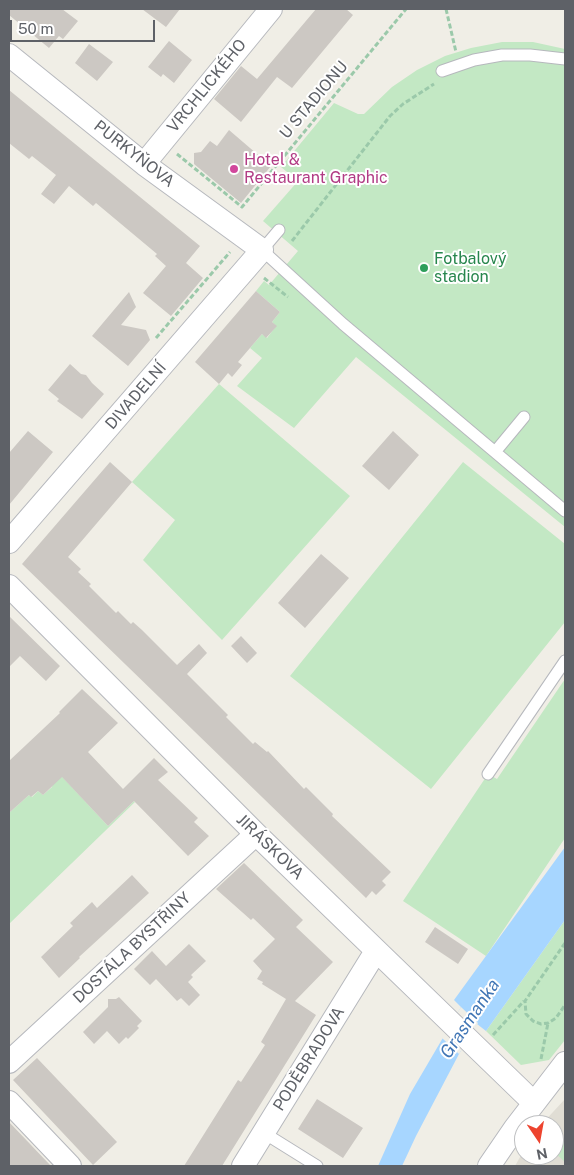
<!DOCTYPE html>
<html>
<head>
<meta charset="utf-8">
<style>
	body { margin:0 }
	#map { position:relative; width:574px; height:1175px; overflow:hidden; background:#f0eee6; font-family:"Public Sans",sans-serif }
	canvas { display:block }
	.frame { position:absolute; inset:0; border:10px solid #5e6167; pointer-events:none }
	.north { position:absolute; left:514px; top:1115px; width:50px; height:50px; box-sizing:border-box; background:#fff; border:1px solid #bfc0c2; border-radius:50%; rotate:168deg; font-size:14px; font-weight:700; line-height:20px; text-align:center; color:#5e6167 }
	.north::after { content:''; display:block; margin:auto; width:18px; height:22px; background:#ed442f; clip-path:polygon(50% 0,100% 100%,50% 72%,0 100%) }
	.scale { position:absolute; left:10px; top:20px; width:145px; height:22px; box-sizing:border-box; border:2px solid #5e6167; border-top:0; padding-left:6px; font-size:15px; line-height:18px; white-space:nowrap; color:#5e6167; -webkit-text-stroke:4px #fff; paint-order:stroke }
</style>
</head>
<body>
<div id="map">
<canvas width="574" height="1175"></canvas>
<div class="frame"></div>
<div class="north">N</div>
<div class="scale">50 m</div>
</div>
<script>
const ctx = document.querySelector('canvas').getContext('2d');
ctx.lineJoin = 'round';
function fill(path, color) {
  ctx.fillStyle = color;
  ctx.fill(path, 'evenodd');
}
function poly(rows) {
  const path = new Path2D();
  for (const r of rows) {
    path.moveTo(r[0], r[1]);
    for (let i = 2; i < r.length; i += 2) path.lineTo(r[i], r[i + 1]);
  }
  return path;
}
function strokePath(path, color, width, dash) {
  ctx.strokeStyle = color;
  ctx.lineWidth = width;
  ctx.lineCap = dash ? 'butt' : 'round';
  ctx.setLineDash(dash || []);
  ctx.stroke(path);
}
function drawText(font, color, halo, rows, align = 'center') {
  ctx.font = font + ' "Public Sans",sans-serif';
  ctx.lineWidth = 4;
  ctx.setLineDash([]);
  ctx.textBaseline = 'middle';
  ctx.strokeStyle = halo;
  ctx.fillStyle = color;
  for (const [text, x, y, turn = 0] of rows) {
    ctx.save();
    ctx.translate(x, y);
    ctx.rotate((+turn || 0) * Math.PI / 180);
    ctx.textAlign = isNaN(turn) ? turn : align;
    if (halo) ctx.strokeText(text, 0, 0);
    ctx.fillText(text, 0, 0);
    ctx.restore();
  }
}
fill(poly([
	[565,1099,565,1166,515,1166,524,1150,524,1155,554,1155,554,1125,541,1125]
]), '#e0ddd4');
fill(poly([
	[502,42,533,42,565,49,565,527,356,357,294,428,237,386,262,358,250,348,262,334,267,338,276,326,272,322,280,312,256,291,264,281,269,285,298,251,263,221,298,181,281,167,334,103,358,114,364,114,392,87,417,70,445,56,471,48],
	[219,384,350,496,222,640,143,560,175,520,132,482],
	[463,462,565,544,565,622,431,789,290,676],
	[565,679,565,838,486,956,403,901,488,774,497,779],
	[55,769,108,826,134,801,135,802,9,924,9,813,29,795,32,797,38,791,43,795,52,787],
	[565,920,565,1040,549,1060,521,1065,486,1031],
	[554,1131,565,1142,565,1162,554,1152]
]), '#c3e8c4');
fill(poly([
	[565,847,565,920,486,1031,477,1024,459,1054,416,1136,402,1166,378,1166,410,1094,461,1007,454,1000]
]), '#a7d6ff');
fill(poly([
	[461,1007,478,1023,459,1054,442,1038]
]), '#f0eee6');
fill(poly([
	[9,9,62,9,78,21,63,39,59,36,49,48,9,15],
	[142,9,180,9,166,27],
	[316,9,346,9,353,15,292,88,277,77,241,122,214,99,241,66,257,79],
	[169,41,192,60,174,83,163,74,161,77,148,67],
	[89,44,113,62,97,81,75,63],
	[9,90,200,246,186,263,203,278,171,316,143,293,166,266,155,256,157,254,96,203,93,206,69,186,54,204,41,194,56,175,32,156,29,159,9,143],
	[229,130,271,166,241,203,194,164,194,153,201,152,210,141,217,146],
	[256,291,280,312,272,322,277,326,266,338,262,334,238,362,242,365,232,377,228,373,219,384,195,362],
	[129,292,136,307,121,325,146,330,150,340,128,366,92,336],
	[70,364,81,374,86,375,92,383,104,394,82,419,57,401,59,399,48,390],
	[28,431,53,452,9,505,9,453],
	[393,431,419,455,389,490,362,466],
	[110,462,132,482,68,557,81,569,78,572,91,584,89,586,116,613,118,611,131,624,133,622,142,630,177,665,199,644,207,653,187,674,228,715,226,717,253,744,255,742,267,752,268,751,304,789,306,787,333,814,332,816,391,872,382,881,386,885,376,895,372,891,366,898,22,564],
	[321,554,349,578,305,628,278,603],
	[9,616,60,666,46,681,20,656,9,667],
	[241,636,257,653,247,663,231,646],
	[82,689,118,723,88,752,123,789,154,758,168,772,158,780,198,818,194,822,209,836,188,856,134,801,108,826,62,777,43,795,38,791,31,797,29,795,9,813,9,761,60,713,59,712],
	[244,863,303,920,296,927,333,962,295,1001,316,1015,222,1166,184,1166,238,1080,241,1082,265,1045,261,1042,286,999,262,984,263,982,257,979,262,971,253,961,275,939,253,918,251,920,216,889],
	[132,875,149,893,79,957,80,958,59,978,41,957,73,926,70,923,92,902,97,908],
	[435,927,468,949,458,964,425,942],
	[189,944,206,961,191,975,193,977,188,982,200,995,189,1006,181,998,177,1001,156,979,150,985,134,969,152,951,166,966],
	[119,997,142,1021,137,1026,139,1028,128,1039,126,1037,119,1044,107,1031,94,1044,83,1032,108,1007,108,999,116,999],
	[37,1058,117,1142,93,1165,13,1080],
	[317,1099,363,1128,343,1158,298,1129],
	[9,1122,31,1145,51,1166,9,1166]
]), '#ccc8c3');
const lane = poly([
	[442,71,474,60,502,55,530,55,565,59],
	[279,230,262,250,343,324,565,511],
	[495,452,524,417],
	[488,774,565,661],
	[264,1133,317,1166]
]);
const street = poly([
	[9,55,144,164,262,250,9,542],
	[144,164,271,9],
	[9,586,256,834,534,1103],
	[9,1062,256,834],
	[9,1102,70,1166],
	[243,1166,376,951],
	[489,1166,515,1128,565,1063]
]);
strokePath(lane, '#b6b8bd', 13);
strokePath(street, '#b6b8bd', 24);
strokePath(poly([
	[446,9,456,52],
	[177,154,242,207,406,9],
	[292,241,390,116,403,104,434,84],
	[264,278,288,297],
	[156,338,230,252],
	[565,943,525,1001,526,1014,533,1021,541,1024,548,1023,556,1018,565,1005],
	[493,1035,524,1001],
	[541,1059,548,1023]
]), '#9bc9aa', 3, [5, 2.5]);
strokePath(lane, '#fff', 11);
strokePath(street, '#fff', 22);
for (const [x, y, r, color] of [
	[234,169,5,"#d1479c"],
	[424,268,5,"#2e9e5b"]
]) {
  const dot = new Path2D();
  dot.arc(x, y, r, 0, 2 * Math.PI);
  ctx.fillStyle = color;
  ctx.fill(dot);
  strokePath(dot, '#fff', 2);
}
drawText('16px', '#5e6167', '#fff', [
	["VRCHLICKÉHO",207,86,-51],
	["U STADIONU",314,100,-50],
	["PURKYŇOVA",134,154,38],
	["DIVADELNÍ",136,396,-49],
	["JIRÁSKOVA",270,847,44],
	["DOSTÁLA BYSTŘINY",132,948,-43],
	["PODĚBRADOVA",309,1059,-58]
]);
drawText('16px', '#b23c85', '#fff', [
	["Hotel &",244,160],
	["Restaurant Graphic",244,178]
], 'left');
drawText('16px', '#27864d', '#fff', [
	["Fotbalový",434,259],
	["stadion",434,277]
], 'left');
drawText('italic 18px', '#4176b5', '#fff', [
	["Grasmanka",470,1019,-56]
]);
</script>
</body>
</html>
